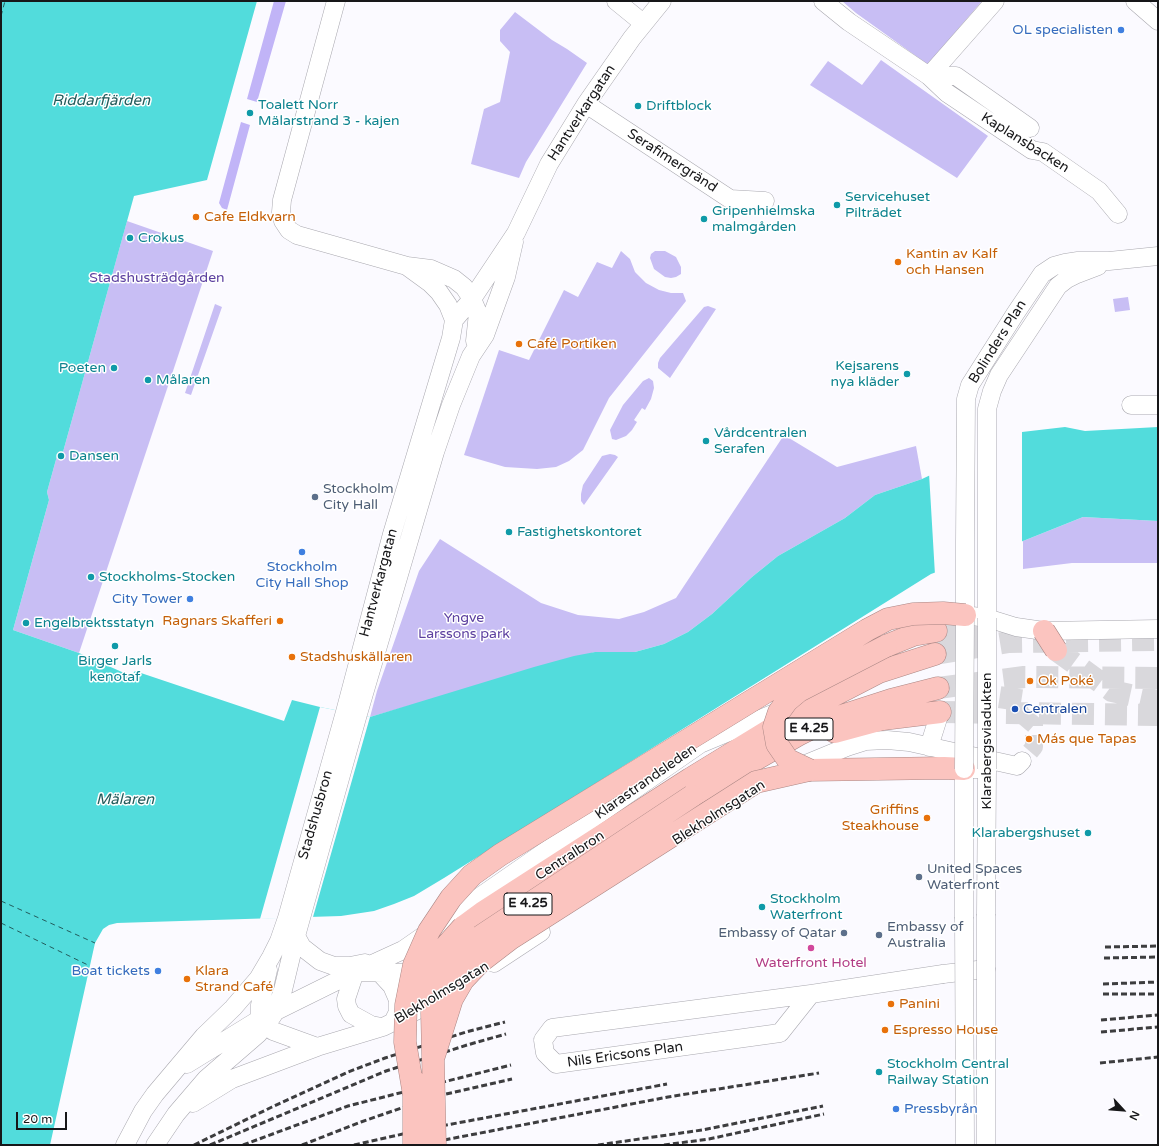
<!DOCTYPE html>
<html>
<head>
<meta charset="utf-8">
<style>
	body { margin:0 }
	#map { position:relative; width:1159px; height:1146px; overflow:hidden; background:#fbfaff; font-family:"Varela Round",sans-serif }
	canvas { display:block }
	.frame { position:absolute; inset:0; border:2px solid #171719; pointer-events:none }
	.north { position:absolute; left:1103px; top:1090px; width:40px; height:40px; -webkit-text-stroke:3px #fff; paint-order:stroke; rotate:116deg; font-size:11px; font-weight:700; line-height:16px; text-align:center; color:#171719 }
	.north::after { content:''; display:block; margin:auto; width:14px; height:18px; background:#171719; clip-path:polygon(50% 0,100% 100%,50% 72%,0 100%) }
	.scale { position:absolute; left:16px; top:1112px; width:51px; height:18px; box-sizing:border-box; border:2px solid #171719; border-top:0; padding-left:5px; font-size:12px; line-height:14px; white-space:nowrap; color:#171719; -webkit-text-stroke:3px #fff; paint-order:stroke }
</style>
</head>
<body>
<div id="map">
<canvas width="1159" height="1146"></canvas>
<div class="frame"></div>
<div class="north">N</div>
<div class="scale">20 m</div>
</div>
<script>
const ctx = document.querySelector('canvas').getContext('2d');
ctx.lineJoin = 'round';
function fill(path, color) {
  ctx.fillStyle = color;
  ctx.fill(path, 'evenodd');
}
function poly(rows) {
  const path = new Path2D();
  for (const r of rows) {
    path.moveTo(r[0], r[1]);
    for (let i = 2; i < r.length; i += 2) path.lineTo(r[i], r[i + 1]);
  }
  return path;
}
function strokePath(path, color, width, dash) {
  ctx.strokeStyle = color;
  ctx.lineWidth = width;
  ctx.lineCap = dash ? 'butt' : 'round';
  ctx.setLineDash(dash || []);
  ctx.stroke(path);
}
function drawText(font, color, halo, rows, align = 'center') {
  ctx.font = font + ' "Varela Round",sans-serif';
  ctx.lineWidth = 3;
  ctx.setLineDash([]);
  ctx.textBaseline = 'middle';
  ctx.strokeStyle = halo;
  ctx.fillStyle = color;
  for (const [text, x, y, turn = 0] of rows) {
    ctx.save();
    ctx.translate(x, y);
    ctx.rotate((+turn || 0) * Math.PI / 180);
    ctx.textAlign = isNaN(turn) ? turn : align;
    if (halo) ctx.strokeText(text, 0, 0);
    ctx.fillText(text, 0, 0);
    ctx.restore();
  }
}
fill(poly([
	[842,1,982,1,929,63,927,64,856,13],
	[515,12,552,40,567,49,587,63,526,162,519,178,471,164,484,109,500,102,510,52,500,41,500,30],
	[881,60,988,136,957,178,810,85,828,61,862,85],
	[127,221,213,251,79,653,13,630,49,500,47,492,57,456,63,452],
	[621,251,630,259,635,272,646,283,659,290,671,293,683,293,686,301,609,398,583,450,569,461,556,467,537,469,505,467,464,455,499,350,529,360,564,290,578,297,597,262,612,268],
	[655,251,665,251,676,257,681,267,681,274,676,277,671,278,665,277,654,269,650,258,651,254],
	[1128,297,1130,310,1115,312,1113,299],
	[215,304,222,307,191,395,185,393],
	[708,306,716,309,670,378,658,368,658,363,660,358,704,307],
	[649,378,653,381,654,388,651,399,645,410,642,408,634,420,637,422,632,430,626,436,616,440,612,439,610,430,623,405,643,381],
	[784,435,837,467,916,446,922,479,875,495,845,518,778,556,752,577,712,614,688,632,664,644,635,652,595,652,370,717,377,691,419,571,440,539,541,603,578,615,619,619,644,612,676,598],
	[610,454,615,455,618,457,584,505,581,501,581,494,583,485,602,456],
	[1083,517,1158,521,1158,563,1072,563,1023,569,1023,541]
]), '#c8bef4');
fill(poly([
	[274,1,286,1,257,102,247,99],
	[241,122,250,125,227,210,222,208,219,203]
]), '#c1b4f7');
fill(poly([
	[1,1,257,1,207,180,134,196,63,452,57,456,47,492,49,500,13,630,79,653,131,676,135,671,284,721,292,700,320,707,370,717,534,667,574,656,595,652,635,652,664,644,688,632,712,614,752,577,778,556,845,518,875,495,922,479,1022,432,1065,427,1085,431,1158,427,1158,521,1083,517,1023,541,931,574,444,878,414,896,394,904,374,911,341,916,117,923,109,925,103,929,95,943,50,1145,1,1145]
]), '#52dcdc');
fill(poly([
	[1022,430,1022,543,935,575,929,473],
	[320,707,370,717,313,917,260,919]
]), '#fbfaff');
strokePath(poly([
	[1,16,5,1],
	[1,901,95,943],
	[1,923,90,966]
]), '#235c5c', 1, [5, 4]);
strokePath(poly([
	[1021,714,1034,725,1034,747,1022,761]
]), '#d9d8dc', 18, [18, 9]);
strokePath(poly([
	[936,631,986,639],
	[1056,650,1112,691,1158,701],
	[935,654,1009,642,1158,640],
	[938,688,1024,677,1158,678],
	[967,692,1032,702],
	[940,712,1158,715]
]), '#d9d8dc', 22, [22, 11]);
const minor = poly([
	[336,1,282,200,281,212,283,221,289,230,297,235,407,266,431,269,454,279,464,287,472,299,478,313,475,341],
	[616,1,643,23],
	[823,1,849,22,929,76,947,93,1032,150,1043,152,1099,191,1118,214],
	[1135,1,1158,21],
	[929,76,956,76,1030,128],
	[929,76,995,1],
	[586,104,730,199,765,201],
	[1158,256,1109,261,1078,261,1065,263,1054,266,1042,274,1015,314,970,385,966,399,965,542,965,615,987,618,1016,627,1044,631,1158,629],
	[408,267,430,283,439,292,448,305,454,320],
	[1131,405,1158,405],
	[987,618,987,409,992,391,999,375,1058,286,1067,279,1077,274,1098,266],
	[929,747,940,712],
	[796,768,847,747,866,741,887,740,909,742,1017,766,1022,761],
	[964,917,964,769,987,769,986,914],
	[296,936,302,947,320,961,334,966,350,966,365,963],
	[494,963,541,932],
	[268,970,260,1005,260,1019,273,1031,317,1047,383,1027,428,1005,442,996],
	[380,973,392,986,398,1000,398,1012,394,1020],
	[943,974,986,969],
	[382,1027,371,1025,351,1014,347,1006,346,999,355,972,414,973,426,971],
	[187,1064,260,1019,355,972,403,950,700,744,789,707],
	[193,1103,232,1079,317,1047],
	[125,1145,143,1111,155,1094,204,1036,233,1008,258,979,271,957,279,941,287,918,345,712,392,534,451,338,454,320,472,299,516,233,549,164,586,104,632,38,662,1],
	[155,1145,176,1114,206,1079,258,1034,269,1021,275,1012,283,990,296,936,358,714,435,452,451,405,471,356,485,335,506,277,514,242]
]);
const highway = poly([
	[886,646,913,635,936,631],
	[835,732,883,719,940,712],
	[809,770,944,768,964,769],
	[692,796,798,735,826,721,891,700,938,688],
	[463,927,482,913,690,779,788,719,879,672,935,654]
]);
strokePath(minor, '#a9a8af', 19);
strokePath(highway, '#ab8785', 23);
strokePath(minor, '#fff', 18);
strokePath(highway, '#fbc4bf', 22);
strokePath(poly([
	[1105,947,1158,946],
	[1104,958,1158,957],
	[1103,984,1158,982],
	[1103,994,1158,994],
	[1101,1020,1158,1015],
	[1101,1032,1158,1027],
	[1100,1063,1158,1057],
	[194,1145,272,1107,348,1072,385,1058,466,1032,505,1022],
	[210,1145,386,1071,467,1045,506,1034],
	[243,1145,348,1106,511,1065],
	[302,1145,361,1122,433,1097,512,1079],
	[354,1145,425,1129,667,1084],
	[418,1145,668,1097,819,1073],
	[598,1145,702,1130,823,1106],
	[664,1145,709,1139,824,1114]
]), '#3d3d3f', 3, [6, 3]);
const minorBridge = poly([
	[964,769,965,615],
	[987,769,987,618],
	[964,917,965,1145],
	[811,994,780,1033,556,1064,545,1053,543,1040,552,1028,811,994,943,974],
	[986,1145,986,914]
]);
const highwayBridge = poly([
	[1044,631,1056,650],
	[809,770,788,760,777,744,774,727,779,712,787,701,799,691,886,646],
	[421,995,432,966,446,946,463,927],
	[433,1059,452,999,463,980,480,962,510,939,756,782,809,770],
	[414,1095,405,1042,406,1005,414,965,429,931,451,898,472,875,500,855,867,630,888,619,913,614,943,613,965,615],
	[414,1145,414,1081],
	[435,1145,432,1013,441,983,452,962,469,944,692,796]
]);
strokePath(minorBridge, '#a9a8af', 19, []);
strokePath(highwayBridge, '#ab8785', 23, []);
strokePath(minorBridge, '#fff', 18);
strokePath(highwayBridge, '#fbc4bf', 22);
for (const [x, y, r, color] of [
	[1121,30,4,"#3f7fe0"],
	[638,106,4,"#0f9aa8"],
	[250,113,4,"#0f9aa8"],
	[837,205,4,"#0f9aa8"],
	[196,217,4,"#e8710a"],
	[704,219,4,"#0f9aa8"],
	[130,238,4,"#0f9aa8"],
	[898,262,4,"#e8710a"],
	[519,344,4,"#e8710a"],
	[114,368,4,"#0f9aa8"],
	[907,374,4,"#0f9aa8"],
	[148,380,4,"#0f9aa8"],
	[706,441,4,"#0f9aa8"],
	[61,456,4,"#0f9aa8"],
	[315,497,4,"#5c6f8a"],
	[509,532,4,"#0f9aa8"],
	[302,552,4,"#3f7fe0"],
	[91,577,4,"#0f9aa8"],
	[190,599,4,"#3f7fe0"],
	[280,621,4,"#e8710a"],
	[26,623,4,"#0f9aa8"],
	[115,646,4,"#0f9aa8"],
	[292,657,4,"#e8710a"],
	[1030,681,4,"#e8710a"],
	[1015,709,4,"#1a4fb4"],
	[1029,739,4,"#e8710a"],
	[927,818,4,"#e8710a"],
	[1088,833,4,"#0f9aa8"],
	[919,877,4,"#5c6f8a"],
	[762,907,4,"#0f9aa8"],
	[844,933,4,"#5c6f8a"],
	[879,935,4,"#5c6f8a"],
	[811,948,4,"#d1479c"],
	[158,971,4,"#3f7fe0"],
	[187,979,4,"#e8710a"],
	[891,1004,4,"#e8710a"],
	[885,1030,4,"#e8710a"],
	[879,1072,4,"#0f9aa8"],
	[896,1109,4,"#3f7fe0"]
]) {
  const dot = new Path2D();
  dot.arc(x, y, r, 0, 2 * Math.PI);
  ctx.fillStyle = color;
  ctx.fill(dot);
  strokePath(dot, '#fff', 1.5);
}
for (const [x, y, w] of [
	[809,729,48],
	[528,904,48]
]) {
  const box = new Path2D();
  box.roundRect(x - w / 2, y - 11, w, 22, 3);
  ctx.fillStyle = '#fff';
  ctx.fill(box);
  strokePath(box, '#171719', 1);
}
drawText('bold 13px', '#171719', null, [
	["E 4.25",809,729],
	["E 4.25",528,904]
]);
drawText('14px', '#366cbe', '#fff', [
	["OL specialisten",1113,30],
	["Stockholm",302,567,"center"],
	["City Hall Shop",302,583,"center"],
	["City Tower",182,599],
	["Boat tickets",150,971],
	["Pressbyrån",904,1109,"left"]
], 'right');
drawText('14px', '#0d838f', '#fff', [
	["Toalett Norr",258,105],
	["Mälarstrand 3 - kajen",258,121],
	["Driftblock",646,106],
	["Servicehuset",845,197],
	["Pilträdet",845,213],
	["Gripenhielmska",712,211],
	["malmgården",712,227],
	["Crokus",138,238],
	["Kejsarens",899,366,"right"],
	["nya kläder",899,382,"right"],
	["Poeten",106,368,"right"],
	["Målaren",156,380],
	["Vårdcentralen",714,433],
	["Serafen",714,449],
	["Dansen",69,456],
	["Fastighetskontoret",517,532],
	["Stockholms-Stocken",99,577],
	["Engelbrektsstatyn",34,623],
	["Birger Jarls",115,661,"center"],
	["kenotaf",115,677,"center"],
	["Klarabergshuset",1080,833,"right"],
	["Stockholm",770,899],
	["Waterfront",770,915],
	["Stockholm Central",887,1064],
	["Railway Station",887,1080]
], 'left');
drawText('14px', '#171719', '#fff', [
	["Hantverkargatan",582,113,-57],
	["Kaplansbacken",1025,143,32],
	["Serafimergränd",672,161,33],
	["Bolinders Plan",998,342,-58],
	["Hantverkargatan",379,583,-75],
	["Klarabergsviadukten",987,741,-90],
	["Klarastrandsleden",646,782,-35],
	["Blekholmsgatan",719,813,-33],
	["Stadshusbron",316,815,-74],
	["Centralbron",570,856,-33],
	["Blekholmsgatan",442,993,-31],
	["Nils Ericsons Plan",625,1055,-8]
]);
drawText('14px', '#c56008', '#fff', [
	["Cafe Eldkvarn",204,217],
	["Kantin av Kalf",906,254],
	["och Hansen",906,270],
	["Café Portiken",527,344],
	["Ragnars Skafferi",272,621,"right"],
	["Stadshuskällaren",300,657],
	["Ok Poké",1038,681],
	["Más que Tapas",1037,739],
	["Griffins",919,810,"right"],
	["Steakhouse",919,826,"right"],
	["Klara",195,971],
	["Strand Café",195,987],
	["Panini",899,1004],
	["Espresso House",893,1030]
], 'left');
drawText('14px', '#5d41a0', '#fff', [
	["Stadshusträdgården",157,278],
	["Yngve",464,618],
	["Larssons park",464,634]
]);
drawText('14px', '#4e5e75', '#fff', [
	["Stockholm",323,489],
	["City Hall",323,505],
	["United Spaces",927,869],
	["Waterfront",927,885],
	["Embassy of",887,927],
	["Australia",887,943],
	["Embassy of Qatar",836,933,"right"]
], 'left');
drawText('14px', '#164399', '#fff', [
	["Centralen",1023,709]
], 'left');
drawText('14px', '#b23c85', '#fff', [
	["Waterfront Hotel",811,963]
]);
drawText('italic 15px', '#235c5c', '#fff', [
	["Riddarfjärden",101,101],
	["Mälaren",125,800]
]);
</script>
</body>
</html>
